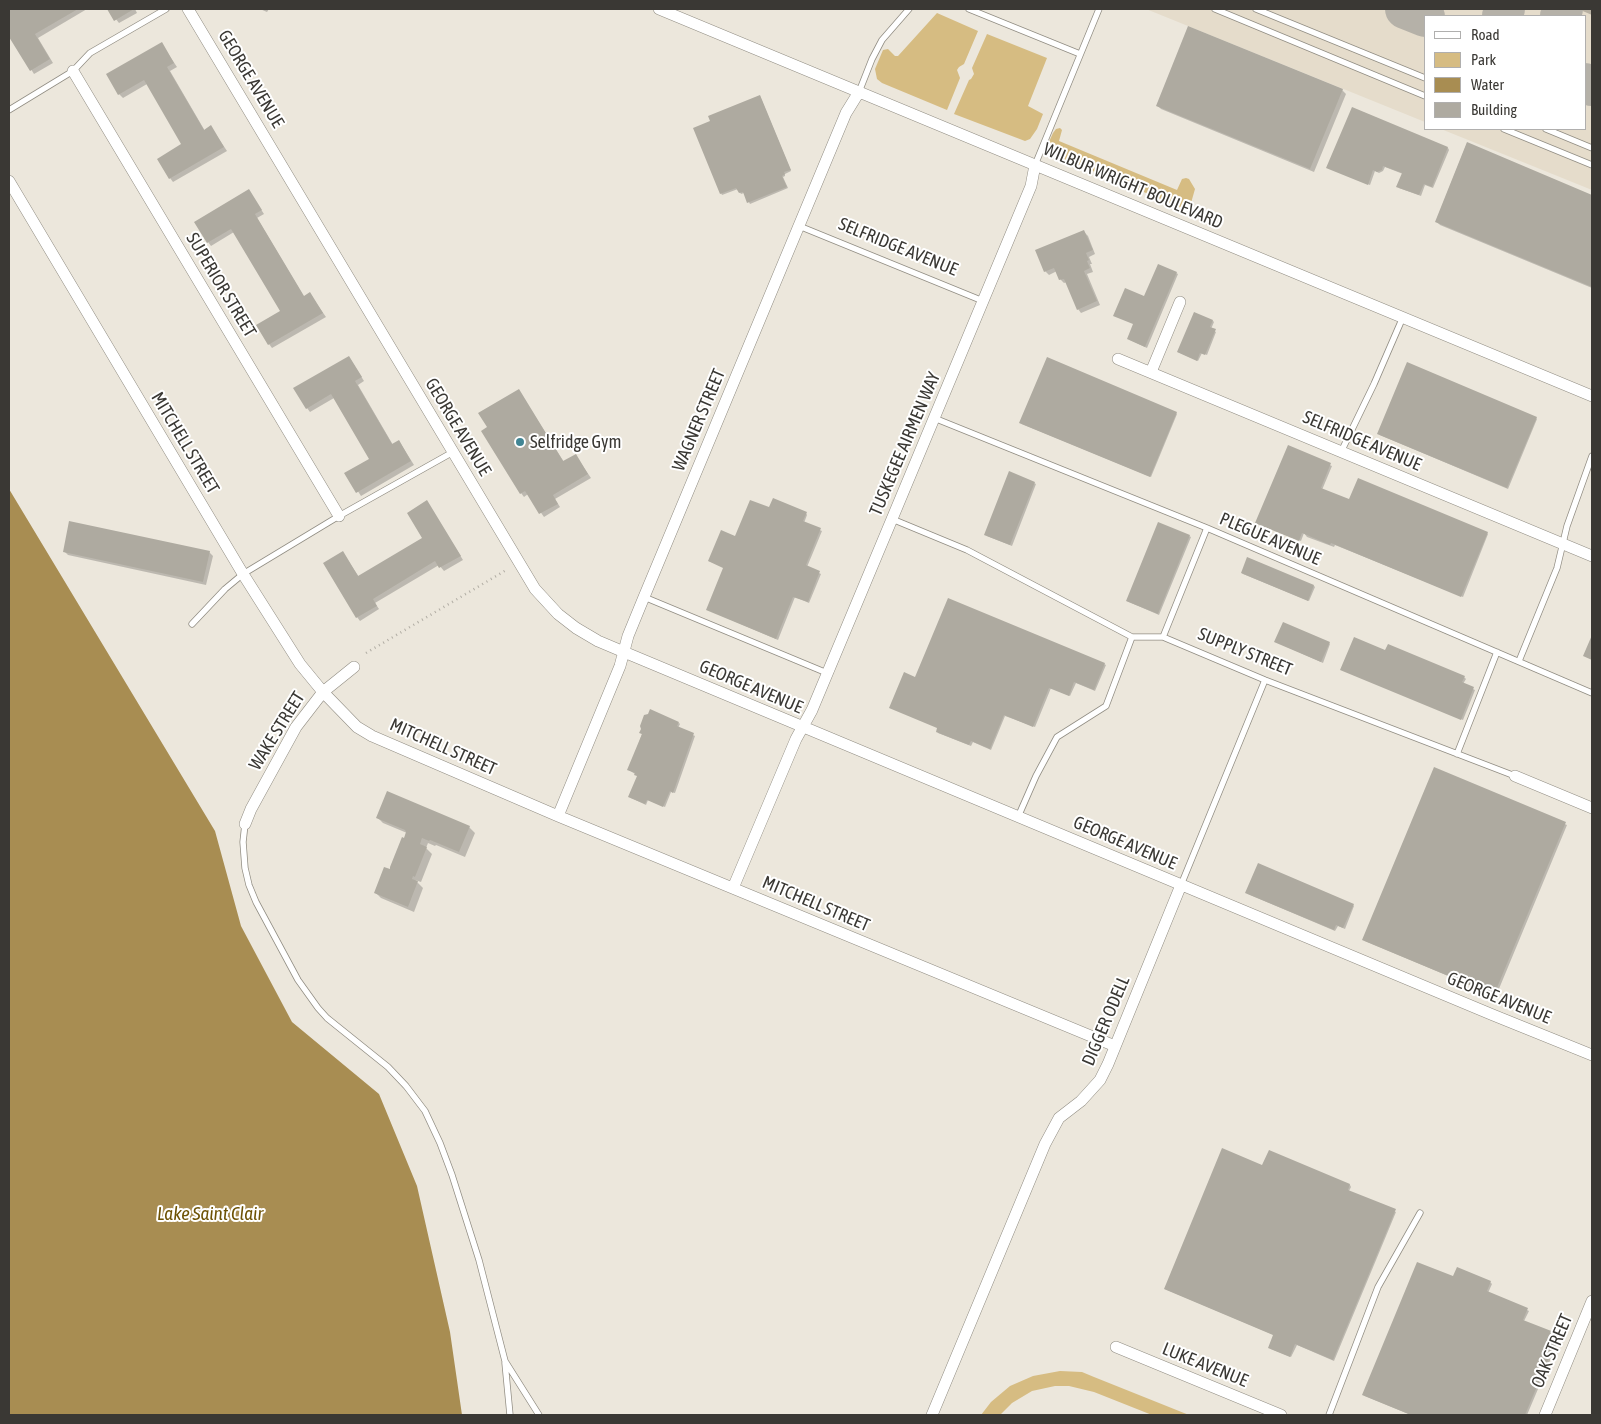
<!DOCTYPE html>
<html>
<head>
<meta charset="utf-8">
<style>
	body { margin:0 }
	#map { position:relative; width:1601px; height:1424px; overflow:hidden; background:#ece7dc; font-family:"Asap Condensed",sans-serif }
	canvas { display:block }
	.frame { position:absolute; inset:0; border:10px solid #3a3834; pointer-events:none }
	.legend { position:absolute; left:1424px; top:15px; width:162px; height:115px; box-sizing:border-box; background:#fff; border:1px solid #b0afae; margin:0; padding:6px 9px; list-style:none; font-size:15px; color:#3a3834 }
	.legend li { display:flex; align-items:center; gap:10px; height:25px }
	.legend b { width:25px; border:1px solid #b0afae }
</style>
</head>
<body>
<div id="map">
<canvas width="1601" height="1424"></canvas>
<div class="frame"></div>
<ul class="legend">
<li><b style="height:6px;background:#fff"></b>Road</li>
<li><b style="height:14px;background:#d6bc82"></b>Park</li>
<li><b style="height:14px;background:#a88d52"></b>Water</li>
<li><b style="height:14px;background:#aeaaa0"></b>Building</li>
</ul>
</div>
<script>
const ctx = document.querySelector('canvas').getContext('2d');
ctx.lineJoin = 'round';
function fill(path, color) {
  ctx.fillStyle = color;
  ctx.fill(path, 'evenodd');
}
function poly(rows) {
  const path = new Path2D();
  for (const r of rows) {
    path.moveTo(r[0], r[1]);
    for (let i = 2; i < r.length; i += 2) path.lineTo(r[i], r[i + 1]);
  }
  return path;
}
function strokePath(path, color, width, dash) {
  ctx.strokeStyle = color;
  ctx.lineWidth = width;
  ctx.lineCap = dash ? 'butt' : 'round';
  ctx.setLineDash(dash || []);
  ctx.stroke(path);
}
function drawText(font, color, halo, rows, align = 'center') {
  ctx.font = font + ' "Asap Condensed",sans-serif';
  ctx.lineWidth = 4;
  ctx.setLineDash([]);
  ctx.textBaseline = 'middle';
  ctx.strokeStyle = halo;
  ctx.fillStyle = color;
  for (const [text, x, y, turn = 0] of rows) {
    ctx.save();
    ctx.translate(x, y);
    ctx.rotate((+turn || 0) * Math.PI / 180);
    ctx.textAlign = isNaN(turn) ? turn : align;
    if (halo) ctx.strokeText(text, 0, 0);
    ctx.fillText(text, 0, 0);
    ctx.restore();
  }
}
fill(poly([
	[1146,9,1592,9,1592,190,1441,129,1585,129,1585,16,1425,16,1425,122]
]), '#e5dccb');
fill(poly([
	[937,13,978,31,964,64,959,67,957,70,960,78,947,110,882,83,877,79,875,69,883,50,888,49,895,56,898,56],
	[987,34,1047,58,1028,106,1043,114,1037,129,1030,139,1025,141,954,114,969,80,971,79,974,74,972,68],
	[1060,128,1062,130,1059,141,1177,190,1182,179,1186,178,1189,179,1195,189,1191,203,1188,207,1180,207,1054,155,1049,149,1048,144,1053,133,1056,129],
	[1060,1371,1082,1372,1094,1377,1189,1415,1152,1415,1094,1392,1069,1386,1055,1386,1032,1391,1012,1403,1000,1415,981,1415,991,1402,1010,1386,1033,1376]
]), '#d6bc82');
fill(poly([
	[9,489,215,831,241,926,292,1022,379,1094,417,1186,450,1332,462,1415,9,1415]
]), '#a88d52');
fill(poly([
	[11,9,21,9,23,11,26,9,87,9,38,38,53,63,34,74,9,34,9,10],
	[108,9,135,9,137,13,119,23],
	[260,9,269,9,267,12],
	[1578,9,1592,9,1592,15],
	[161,43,177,67,170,71,205,131,211,127,227,151,173,182,170,178,183,145,147,84,123,98,119,94],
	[1342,90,1346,94,1314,172,1161,109,1157,105],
	[760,96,791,171,785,174,785,176,783,177,788,188,750,204,744,193,741,194,738,189,722,195,721,193,712,122],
	[1353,108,1448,148,1449,150,1433,188,1425,185,1421,196,1399,188,1403,174,1385,167,1383,171,1379,173,1375,171,1370,185,1328,168],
	[1467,143,1592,196,1592,288,1440,225,1436,221],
	[249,191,264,214,257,218,304,297,310,294,326,317,272,348,269,344,281,311,234,232,211,246,208,242],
	[1084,232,1088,236,1095,254,1089,257,1092,264,1090,264,1093,272,1087,274,1100,305,1081,313,1078,309,1067,282,1064,283,1061,280,1057,271,1049,275,1045,271],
	[1176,273,1178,274,1147,348,1130,340,1145,298],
	[1195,313,1213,321,1214,322,1211,329,1216,332,1207,355,1202,353,1198,361,1178,352],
	[349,357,364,381,358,385,393,445,399,441,414,465,361,496,346,473,370,459,334,398,310,412,307,408],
	[519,391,564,462,576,456,591,478,555,499,560,507,544,517,528,494,524,497,521,493,488,428],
	[1176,413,1177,414,1151,477,1022,424],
	[1536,418,1537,419,1508,489,1380,435],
	[1288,447,1332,466,1322,490,1349,502,1487,533,1488,534,1463,597,1335,545,1334,547,1307,537,1304,533,1301,541,1258,524],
	[1034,483,1036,484,1012,546,987,536],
	[427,502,463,560,444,571,439,565,375,603,379,609,360,621,357,617,343,553,359,577,423,538],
	[770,509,806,513,807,515,804,523,822,531,807,567,821,574,809,603,795,597,778,640,708,610,725,568,709,561],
	[1189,536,1191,537,1159,615,1129,602,1127,601],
	[64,551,209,552,213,556,206,585,68,555],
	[1248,558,1314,586,1315,587,1309,601,1243,574,1242,573],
	[1276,642,1329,643,1330,644,1323,663],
	[1386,652,1464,677,1466,679,1463,684,1475,690,1463,720,1342,670],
	[1104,664,1106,665,1095,691,1076,683,1070,696,1051,688,1035,727,1005,716,991,750,973,742,971,746,938,733,938,728,916,679],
	[679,723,680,724,678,728,695,736,675,793,671,792,665,807,648,800,646,805,631,798,630,797,638,776,629,770,642,734,641,733],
	[1435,769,1567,825,1496,996,1365,941],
	[377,817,469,827,475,833,465,857,436,845,435,846,428,843,426,848,432,854,421,882,415,880,423,888,414,912,381,898,375,892,392,871,407,833,383,823],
	[1248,894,1353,905,1354,906,1345,929,1338,926,1335,931],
	[1269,1152,1350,1185,1351,1187,1349,1191,1396,1212,1334,1361,1297,1345,1291,1357,1271,1349,1274,1335,1165,1289,1263,1167],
	[1454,1278,1490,1282,1492,1284,1488,1293,1527,1310,1529,1311,1524,1321,1560,1337,1527,1415,1411,1415,1365,1396]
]), '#0003');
strokePath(poly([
	[1405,9,1425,17],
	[1502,16,1505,9],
	[1560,16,1563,9],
	[1585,83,1592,86]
]), '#b5b1a8', 40);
fill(poly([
	[9,9,22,10,24,9,78,9,35,34,50,59,30,71,9,37],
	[107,9,134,9,114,21],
	[1188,26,1343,89,1310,169,1156,106],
	[162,42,174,63,167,67,204,130,211,125,224,147,169,179,157,159,181,144,144,80,118,95,106,74],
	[760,95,791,170,784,172,785,174,782,176,787,187,747,203,743,192,739,193,736,188,720,194,693,128,710,121,708,116],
	[1352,107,1448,147,1432,187,1424,184,1419,195,1396,187,1402,173,1383,166,1382,170,1377,172,1373,170,1368,185,1326,168],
	[1467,142,1592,195,1592,287,1435,222],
	[249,189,262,210,255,214,304,296,310,292,323,313,268,345,256,325,280,311,231,229,207,243,194,222],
	[1084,230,1093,250,1086,253,1089,260,1087,261,1090,268,1084,271,1097,301,1077,310,1064,279,1059,280,1054,268,1044,272,1035,250],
	[1158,264,1177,272,1145,347,1127,339,1133,324,1113,316,1125,288,1144,296],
	[1194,312,1213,320,1210,327,1216,329,1205,355,1200,353,1197,361,1177,352],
	[349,356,362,377,355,381,392,444,399,440,411,461,356,493,344,473,369,459,331,394,306,409,293,388],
	[1047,357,1177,412,1150,477,1019,423],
	[1407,362,1537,417,1507,488,1377,434],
	[519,389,563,461,576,454,588,474,553,495,558,504,539,514,525,491,520,494,481,431,487,427,478,413],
	[1288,445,1331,463,1321,488,1349,499,1358,478,1488,532,1461,597,1331,543,1330,545,1302,533,1299,541,1255,523],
	[1009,471,1035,482,1010,545,984,535],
	[773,498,807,512,803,521,821,528,806,565,820,571,808,602,793,597,776,639,706,610,723,568,708,561,721,530,735,536,750,500,769,507],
	[427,500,461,556,439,568,435,561,373,599,377,606,356,618,323,563,343,551,358,576,422,538,407,513],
	[69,521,210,551,203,582,63,552],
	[1158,522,1190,535,1158,614,1126,601],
	[1247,557,1314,585,1308,601,1241,573],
	[948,598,1105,663,1094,690,1074,682,1069,696,1049,688,1033,727,1004,715,990,749,971,741,969,745,936,732,937,728,889,708,904,672,915,677],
	[1283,622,1330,642,1321,662,1274,642],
	[1592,635,1592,660,1583,656],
	[1354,637,1385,650,1388,644,1465,676,1462,682,1474,687,1461,720,1340,670],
	[650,709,679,722,677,726,694,733,673,793,670,791,663,807,647,800,645,804,628,797,637,776,634,775,635,773,627,770,642,734,639,733,641,729,640,726,644,715,648,714],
	[1434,767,1566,822,1494,995,1362,940],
	[387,791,470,826,459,852,430,840,429,841,422,838,420,844,427,847,415,877,413,876,412,879,418,881,408,907,374,893,384,867,390,869,390,867,402,837,404,838,406,832,405,830,376,818],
	[1258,863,1354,904,1343,928,1336,925,1334,930,1245,893],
	[1222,1148,1262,1165,1269,1150,1350,1184,1348,1190,1396,1209,1333,1360,1295,1344,1290,1357,1268,1348,1273,1335,1164,1289],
	[1417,1262,1453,1276,1457,1267,1491,1281,1487,1291,1528,1308,1523,1320,1559,1334,1525,1415,1411,1415,1362,1395]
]), '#aeaaa0');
const service = poly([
	[969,9,1080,54],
	[1215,9,1425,96],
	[1256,9,1425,78],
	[859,92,872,59,882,40,909,9],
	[9,110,73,71,90,53,166,9],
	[1504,129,1592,165],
	[1546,129,1592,148],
	[1035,165,1099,9],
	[799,226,983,301],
	[934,418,1207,528,1592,693],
	[1341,452,1374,384,1403,317],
	[892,519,967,550,1132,637,1163,637,1265,680,1515,776],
	[644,597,827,673],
	[192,624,225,589,243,574,339,516,453,452],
	[1163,637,1207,528],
	[1519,661,1557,568,1567,526,1592,456],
	[1457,754,1497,652],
	[1018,817,1036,776,1057,737,1106,706,1132,637],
	[245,824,243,842,245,868,249,885,256,902,298,980,318,1008,327,1018,388,1067,406,1086,425,1111,440,1143,452,1175,479,1260,505,1361,539,1415],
	[1181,885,1265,680],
	[505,1363,510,1415],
	[1329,1415,1378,1287,1420,1213]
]);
const minor = poly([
	[188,9,535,589,558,614,576,628,598,641,624,652,1493,1015,1592,1055],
	[659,9,1592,396],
	[73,71,339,516],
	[9,181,243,574,300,664,323,692,357,727,372,736,558,816,1115,1046],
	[1118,359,1592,556],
	[1151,372,1180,302],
	[1515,776,1592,808],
	[558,816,620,666,628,636,644,597,846,113,859,92],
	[245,824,251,809,296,727,323,692,354,667],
	[733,888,796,739,812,710,892,519,1031,186,1035,165],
	[1116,1347,1281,1415],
	[932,1415,1045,1144,1059,1118,1081,1101,1100,1080,1108,1064,1181,885],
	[1545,1415,1592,1301]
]);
strokePath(service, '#918d83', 7);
strokePath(minor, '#918d83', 12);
strokePath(poly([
	[366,653,508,569]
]), '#b1ada4', 2.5, [1, 4]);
strokePath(service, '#fff', 5.5);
strokePath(minor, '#fff', 11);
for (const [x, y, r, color] of [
	[520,442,5,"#418594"]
]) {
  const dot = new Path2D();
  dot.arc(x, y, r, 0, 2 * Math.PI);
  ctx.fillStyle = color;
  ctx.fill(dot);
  strokePath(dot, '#fff', 2);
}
drawText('18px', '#3a3834', '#fff', [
	["GEORGE AVENUE",251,79,59],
	["WILBUR WRIGHT BOULEVARD",1133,186,23],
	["SELFRIDGE AVENUE",898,247,22],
	["SUPERIOR STREET",221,285,59],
	["WAGNER STREET",699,420,-67],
	["GEORGE AVENUE",458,427,59],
	["SELFRIDGE AVENUE",1362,441,23],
	["MITCHELL STREET",185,443,59],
	["TUSKEGEE AIRMEN WAY",905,444,-67],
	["PLEGUE AVENUE",1270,539,23],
	["SUPPLY STREET",1245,652,22],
	["GEORGE AVENUE",751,687,23],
	["WAKE STREET",277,731,-58],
	["MITCHELL STREET",443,747,24],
	["GEORGE AVENUE",1125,843,23],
	["MITCHELL STREET",816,904,23],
	["GEORGE AVENUE",1499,998,22],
	["DIGGER ODELL",1106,1021,-67],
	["OAK STREET",1552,1351,-67],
	["LUKE AVENUE",1205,1365,22]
]);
drawText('18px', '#3a3834', '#fff', [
	["Selfridge Gym",530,442]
], 'left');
drawText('italic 19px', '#6d5204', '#fff', [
	["Lake Saint Clair",210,1214]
]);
</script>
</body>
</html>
